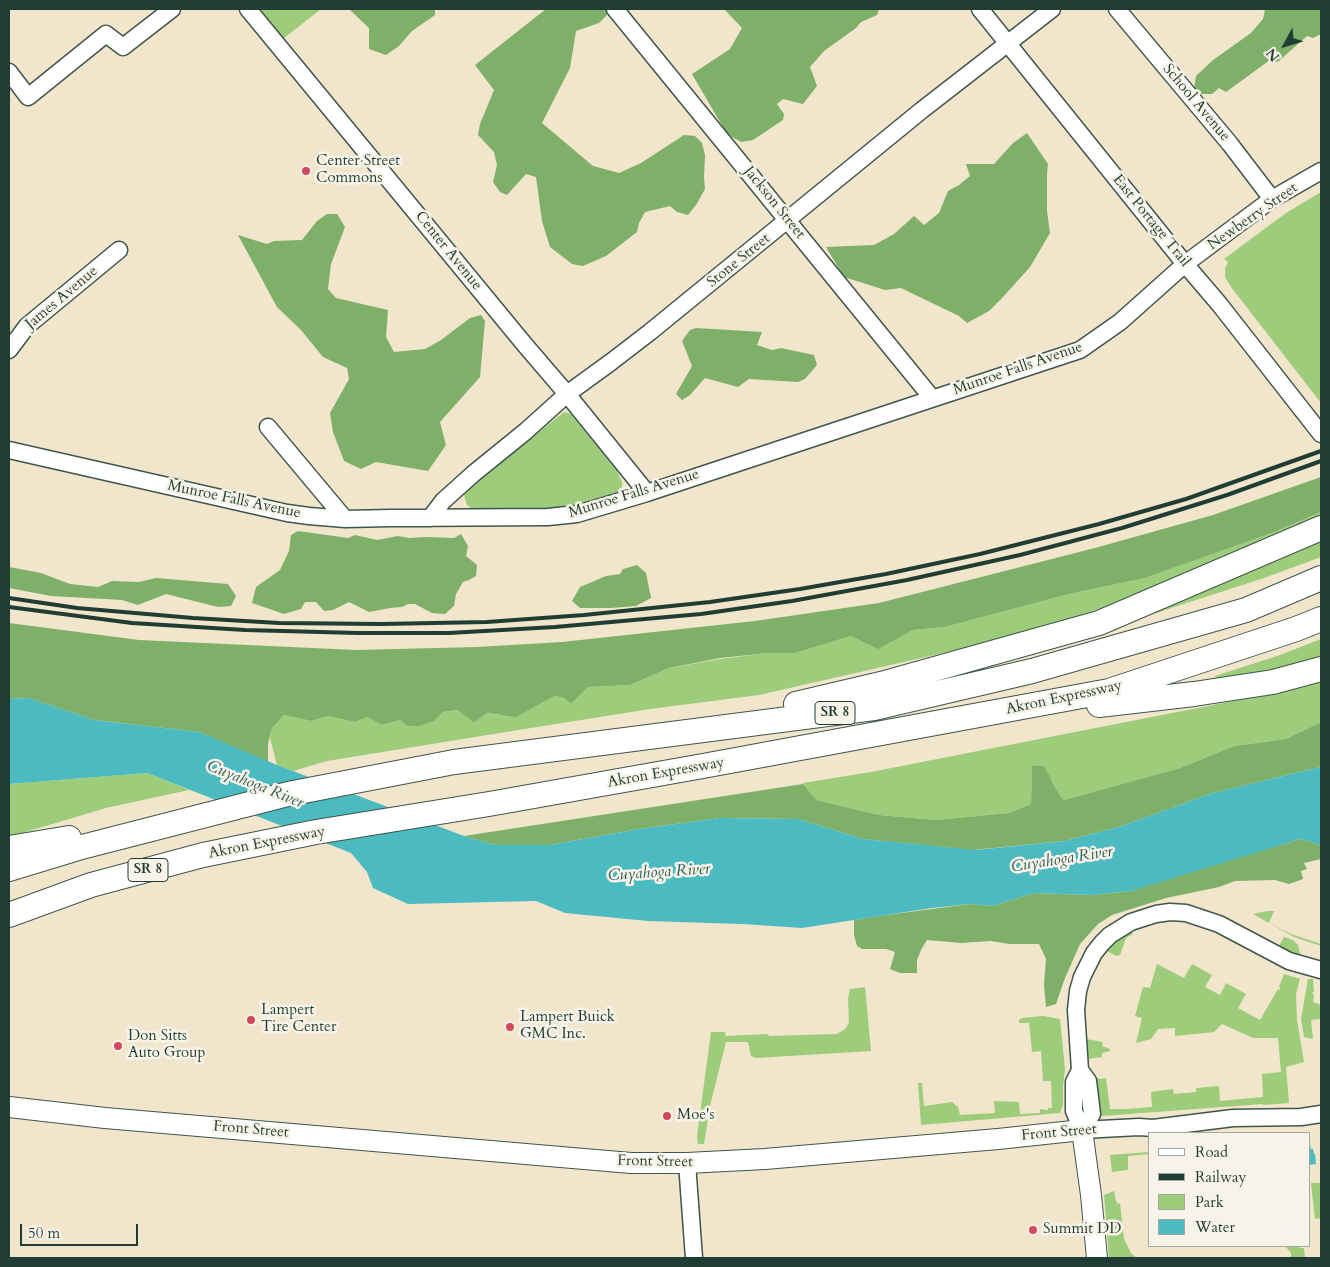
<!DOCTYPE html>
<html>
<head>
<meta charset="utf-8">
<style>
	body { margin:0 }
	#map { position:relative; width:1330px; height:1267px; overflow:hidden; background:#f1e5cb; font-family:Cardo,serif }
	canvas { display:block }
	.frame { position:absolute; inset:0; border:10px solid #1f3d34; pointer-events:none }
	.legend { position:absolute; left:1148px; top:1132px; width:162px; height:115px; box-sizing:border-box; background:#f7f3e8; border:1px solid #a1aaa0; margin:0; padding:6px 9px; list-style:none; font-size:15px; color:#1f3d34 }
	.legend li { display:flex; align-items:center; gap:10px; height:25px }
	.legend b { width:25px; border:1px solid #a1aaa0 }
	.north { position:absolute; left:1260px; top:20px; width:50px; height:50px; -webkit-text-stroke:4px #f7f3e8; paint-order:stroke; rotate:231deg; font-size:14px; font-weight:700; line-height:20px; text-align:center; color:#1f3d34 }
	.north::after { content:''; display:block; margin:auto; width:18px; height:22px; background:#1f3d34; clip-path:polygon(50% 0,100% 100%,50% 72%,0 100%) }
	.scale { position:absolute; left:20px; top:1224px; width:118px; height:22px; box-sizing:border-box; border:2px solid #1f3d34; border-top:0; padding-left:6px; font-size:15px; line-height:18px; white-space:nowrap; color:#1f3d34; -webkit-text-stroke:4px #f7f3e8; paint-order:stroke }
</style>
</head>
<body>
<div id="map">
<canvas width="1330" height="1267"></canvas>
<div class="frame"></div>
<ul class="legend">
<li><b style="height:6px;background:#fff"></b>Road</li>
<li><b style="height:6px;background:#1f3d34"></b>Railway</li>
<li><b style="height:14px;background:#9dcc7a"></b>Park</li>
<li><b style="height:14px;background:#4bbac1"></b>Water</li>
</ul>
<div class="north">N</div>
<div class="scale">50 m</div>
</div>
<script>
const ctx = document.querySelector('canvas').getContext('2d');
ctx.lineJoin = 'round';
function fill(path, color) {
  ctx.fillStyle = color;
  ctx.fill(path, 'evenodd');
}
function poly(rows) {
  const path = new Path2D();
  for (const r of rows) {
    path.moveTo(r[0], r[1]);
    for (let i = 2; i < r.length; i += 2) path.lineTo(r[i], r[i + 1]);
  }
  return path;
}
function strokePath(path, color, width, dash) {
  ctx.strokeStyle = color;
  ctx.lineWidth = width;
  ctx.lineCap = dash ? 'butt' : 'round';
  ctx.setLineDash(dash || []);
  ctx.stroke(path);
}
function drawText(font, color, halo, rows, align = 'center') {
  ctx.font = font + ' Cardo,serif';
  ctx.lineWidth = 5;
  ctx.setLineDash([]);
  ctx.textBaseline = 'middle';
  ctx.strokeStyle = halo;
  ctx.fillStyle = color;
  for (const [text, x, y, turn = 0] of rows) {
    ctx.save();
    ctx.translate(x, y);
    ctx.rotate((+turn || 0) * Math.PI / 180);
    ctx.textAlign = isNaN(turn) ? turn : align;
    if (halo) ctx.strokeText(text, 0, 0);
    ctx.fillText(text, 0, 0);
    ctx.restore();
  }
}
fill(poly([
	[258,9,321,9,283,39],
	[1321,192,1321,403,1231,287,1225,277,1225,269,1228,262,1224,259,1286,213],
	[564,412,571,414,617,471,622,482,622,487,619,492,614,495,577,506,556,509,471,508,467,505,465,499,464,494,466,490],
	[1321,512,1321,518,1183,579,1076,617,961,649,759,695,650,709,506,732,327,761,293,771,277,765,270,738,272,728,284,715,311,721,328,716,355,722,367,717,382,725,400,720,407,726,420,726,434,721,443,712,459,710,474,723,487,713,498,715,554,696,564,698,571,704,588,687,630,685,669,668,720,659,769,653,795,653,851,636,878,648,913,630,945,627,1069,594,1145,578,1272,533],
	[1321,537,1321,557,1264,578,1125,623],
	[1321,639,1321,661,1217,682,1215,676,1280,655],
	[1321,682,1321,722,1286,739,1234,746,1180,768,1064,800,1059,794,1052,780,1032,766,1031,804,1009,813,936,820,879,815,815,800,803,784,803,783,871,772,1264,695],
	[147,773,189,790,106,808,9,837,9,784],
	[1268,911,1274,911,1269,923,1291,934,1321,944,1321,946,1294,937,1253,914],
	[1131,932,1133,934,1126,938,1120,955,1116,956,1107,951,1114,943],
	[1284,937,1293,940,1298,945,1301,958,1278,948],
	[1157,964,1184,978,1192,964,1212,975,1205,987,1220,995,1226,983,1246,994,1238,1008,1260,1020,1278,989,1280,990,1280,988,1279,987,1284,974,1300,979,1296,994,1297,1020,1304,1062,1286,1067,1289,1103,1263,1105,1263,1104,1101,1116,1093,1077,1100,1079,1106,1078,1110,1109,1127,1109,1152,1107,1151,1092,1173,1089,1174,1094,1196,1092,1196,1088,1219,1086,1220,1101,1263,1097,1262,1074,1281,1072,1278,1038,1253,1038,1222,1024,1214,1032,1175,1036,1175,1028,1158,1029,1151,1039,1136,1043,1142,1018,1135,1016,1143,987,1150,988],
	[1308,979,1313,979,1314,992,1312,993,1314,996,1313,1002,1321,1005,1320,1019,1311,1020,1313,1039,1304,1037,1301,1019],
	[865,987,871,1051,756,1058,751,1056,748,1042,726,1042,710,1106,704,1144,698,1144,697,1136,711,1032,725,1032,726,1036,768,1034,769,1036,837,1034,845,1029,849,1023,848,998,850,989],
	[1043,1016,1060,1019,1065,1069,1063,1086,1063,1105,1060,1113,921,1125,918,1083,922,1083,924,1106,952,1102,958,1107,960,1115,995,1113,994,1101,1019,1102,1020,1114,1040,1113,1040,1109,1048,1110,1048,1108,1052,1108,1051,1081,1043,1081,1041,1051,1032,1052,1029,1023,1019,1023,1019,1020,1022,1018],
	[1086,1039,1103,1042,1102,1046,1110,1049,1110,1051,1102,1053,1102,1057,1087,1059],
	[1149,1152,1149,1154,1128,1156,1128,1170,1112,1172,1110,1155],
	[1311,1183,1321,1183,1321,1218,1315,1219],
	[1114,1191,1116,1201,1118,1204,1120,1203,1124,1239,1131,1253,1137,1258,1109,1258,1104,1195],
	[1285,1246,1299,1246,1300,1248,1304,1248,1305,1258,1291,1258,1291,1253]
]), '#9dcc7a');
fill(poly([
	[349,9,435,9,435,15,412,31,399,46,386,55,369,49,369,28],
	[546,9,613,9,599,23,576,31,570,68,542,123,593,166,619,173,641,163,684,135,695,136,702,143,705,155,704,178,705,189,696,205,688,215,677,212,670,206,645,212,639,223,637,232,606,256,583,266,572,264,550,247,542,221,536,177,526,174,507,195,500,192,493,182,497,165,494,152,478,135,480,124,494,90,475,65],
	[724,9,879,9,877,15,861,22,856,28,824,51,810,67,817,86,803,104,783,99,777,104,784,114,783,120,753,140,741,142,727,134,692,74,730,49,742,28],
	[1265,9,1321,9,1321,34,1313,38,1307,36,1280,60,1277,62,1270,60,1226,92,1219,88,1212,94,1201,94,1194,88,1196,76,1213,60,1251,33,1263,19],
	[1027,133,1048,164,1047,174,1047,211,1050,233,1030,267,1003,297,989,311,967,323,959,316,901,288,885,290,844,277,826,247,874,245,894,234,914,216,924,225,939,213,948,191,959,185,970,176,966,164,994,164,1013,143],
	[327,214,337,214,345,227,331,264,328,289,336,298,388,310,386,337,394,352,425,349,441,340,470,318,481,315,485,321,480,377,440,422,446,445,428,471,376,462,361,469,344,461,333,432,330,413,349,379,347,368,323,357,301,330,277,307,238,235,267,244,274,241,302,240,317,221],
	[696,328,762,332,757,345,772,350,781,348,814,355,817,365,805,379,798,382,749,379,738,387,705,378,690,395,682,400,676,394,692,366,682,341,690,330],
	[1321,477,1321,512,1272,533,1145,578,1069,594,945,627,913,630,878,649,851,636,795,653,769,653,720,658,669,668,630,685,588,687,571,704,564,698,554,696,516,717,487,713,474,723,458,710,443,712,434,721,420,726,407,726,400,720,382,725,367,717,355,722,328,716,311,721,284,715,272,728,268,744,268,762,199,732,94,720,28,698,9,699,9,623,139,640,356,650,477,647,562,642,755,621,879,603,1095,548,1213,515],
	[298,531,348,538,355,535,377,540,398,536,409,538,427,537,454,538,461,534,468,546,466,556,477,565,476,576,469,580,463,582,456,594,454,606,445,614,432,613,415,604,408,604,402,607,390,608,369,612,349,602,333,610,324,611,316,602,305,602,301,609,284,614,252,603,256,587,280,570,289,551,291,535],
	[637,565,646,573,651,598,636,606,611,608,580,608,572,601,580,587,606,576,620,574,623,569],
	[9,567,41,573,70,584,98,587,112,581,139,582,156,578,228,584,236,596,231,606,218,607,166,594,138,605,122,600,51,596,9,588],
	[1321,722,1321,767,1213,793,1119,827,1065,841,973,850,863,839,798,819,720,818,639,829,550,845,495,845,464,836,803,784,816,800,879,815,936,820,1009,813,1031,804,1032,766,1044,766,1059,794,1064,800,1180,768,1234,746,1286,739],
	[1301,839,1321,845,1321,859,1304,863,1307,869,1301,871,1303,879,1289,884,1275,880,1235,881,1219,887,1166,898,1112,915,1098,924,1080,944,1065,978,1056,1004,1046,1007,1044,985,1046,959,1039,944,1009,944,991,941,961,943,927,940,921,950,917,960,917,973,900,973,890,969,895,952,886,949,862,949,857,946,854,935,854,920,879,916,970,904,993,906,1034,893,1091,895,1131,891,1187,872]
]), '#7eb06a');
fill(poly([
	[28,698,94,720,199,732,277,765,464,836,495,845,550,845,639,829,720,818,798,819,863,839,976,850,1065,841,1119,827,1213,793,1321,767,1321,845,1301,839,1294,841,1131,891,1091,895,1034,893,993,906,970,904,932,908,802,928,743,924,648,921,565,913,536,901,408,904,373,888,367,872,351,853,147,773,9,784,9,699],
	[1309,1144,1310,1144,1311,1149,1313,1149,1314,1154,1315,1154,1316,1164,1309,1165,1309,1168]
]), '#4bbac1');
const minor = poly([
	[248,9,525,345,567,394,647,493],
	[615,9,932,398],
	[980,9,1185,264,1220,305,1321,434],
	[1117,9,1230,144,1272,199],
	[9,72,28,97,106,34,123,47,172,9],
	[9,350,27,326,119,250],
	[268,427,345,519],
	[9,450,287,513,309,516,345,519,391,518,548,517,577,514,647,493,1080,350,1120,322,1185,264,1272,199,1321,171],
	[430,518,443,501,473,474,526,431,567,394,611,362,650,332,922,110,1052,9],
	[1080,1070,1076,1010,1078,991,1082,977,1094,953,1102,943,1110,935,1131,922,1156,914,1170,912,1186,913,1219,924,1289,961,1321,970],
	[1080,1070,1088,1081,1092,1114,1082,1130,1074,1111,1074,1082,1080,1070],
	[1082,1130,1139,1127,1153,1128,1233,1118,1301,1117,1321,1114],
	[687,1163,694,1258]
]);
const major = poly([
	[9,1107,105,1118,631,1163,687,1163,765,1159,998,1139,1082,1130,1091,1195,1097,1258]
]);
const highway = poly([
	[796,704,881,684,1099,623,1321,528],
	[1099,705,1194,694,1273,682,1321,669],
	[9,848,69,838],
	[9,869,78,848,288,794,454,762,874,708,1032,671,1246,610,1321,578],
	[9,915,91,885,203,855,316,832,489,804,703,766,1109,691,1296,629,1321,619]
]);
strokePath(minor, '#3e564b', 19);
strokePath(major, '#3e564b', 22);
strokePath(highway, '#3e564b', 26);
strokePath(minor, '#fff', 16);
strokePath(major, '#fff', 20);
strokePath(highway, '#fff', 24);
strokePath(poly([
	[9,598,77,608,193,618,279,623,381,624,487,622,584,615,710,602,800,589,886,574,980,554,1099,524,1186,499,1321,451],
	[9,607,132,623,245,630,358,633,449,633,555,627,701,614,792,601,907,580,1020,555,1122,528,1227,495,1321,461]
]), '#1f3d34', 4);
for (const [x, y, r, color] of [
	[306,171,5,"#d1495b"],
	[251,1020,5,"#d1495b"],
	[510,1027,5,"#d1495b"],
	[118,1046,5,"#d1495b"],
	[667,1116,5,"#d1495b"],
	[1033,1230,5,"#d1495b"]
]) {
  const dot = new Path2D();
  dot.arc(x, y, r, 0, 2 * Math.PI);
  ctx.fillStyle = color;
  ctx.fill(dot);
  strokePath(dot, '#f7f3e8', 2);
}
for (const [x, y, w] of [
	[835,713,40],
	[148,870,40]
]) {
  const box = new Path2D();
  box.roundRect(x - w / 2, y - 11.5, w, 23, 4);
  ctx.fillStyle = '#f7f3e8';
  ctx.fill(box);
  strokePath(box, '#1f3d34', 1);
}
drawText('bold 14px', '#1f3d34', null, [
	["SR 8",835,713],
	["SR 8",148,870]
]);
drawText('15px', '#1f3d34', '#f7f3e8', [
	["School Avenue",1196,103,50],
	["Jackson Street",774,203,51],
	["Newberry Street",1253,217,-35],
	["East Portage Trail",1151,221,51],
	["Center Avenue",448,251,51],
	["Stone Street",739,261,-39],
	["James Avenue",62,298,-40],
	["Munroe Falls Avenue",1018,369,-19],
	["Munroe Falls Avenue",634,494,-17],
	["Munroe Falls Avenue",234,500,12],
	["Akron Expressway",1064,698,-12],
	["Akron Expressway",666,773,-10],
	["Akron Expressway",267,843,-11],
	["Front Street",251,1130,5],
	["Front Street",1059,1133,-5],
	["Front Street",655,1162,1]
]);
drawText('15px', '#1f3d34', '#f7f3e8', [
	["Center Street",316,162],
	["Commons",316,179],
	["Lampert",261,1011],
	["Tire Center",261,1028],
	["Lampert Buick",520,1018],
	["GMC Inc.",520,1035],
	["Don Sitts",128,1037],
	["Auto Group",128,1054],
	["Moe's",677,1116],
	["Summit DD",1043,1230]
], 'left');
drawText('italic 16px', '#2a5c57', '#f7f3e8', [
	["Cuyahoga River",255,785,22],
	["Cuyahoga River",1062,860,-9],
	["Cuyahoga River",659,873,-4]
]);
</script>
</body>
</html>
